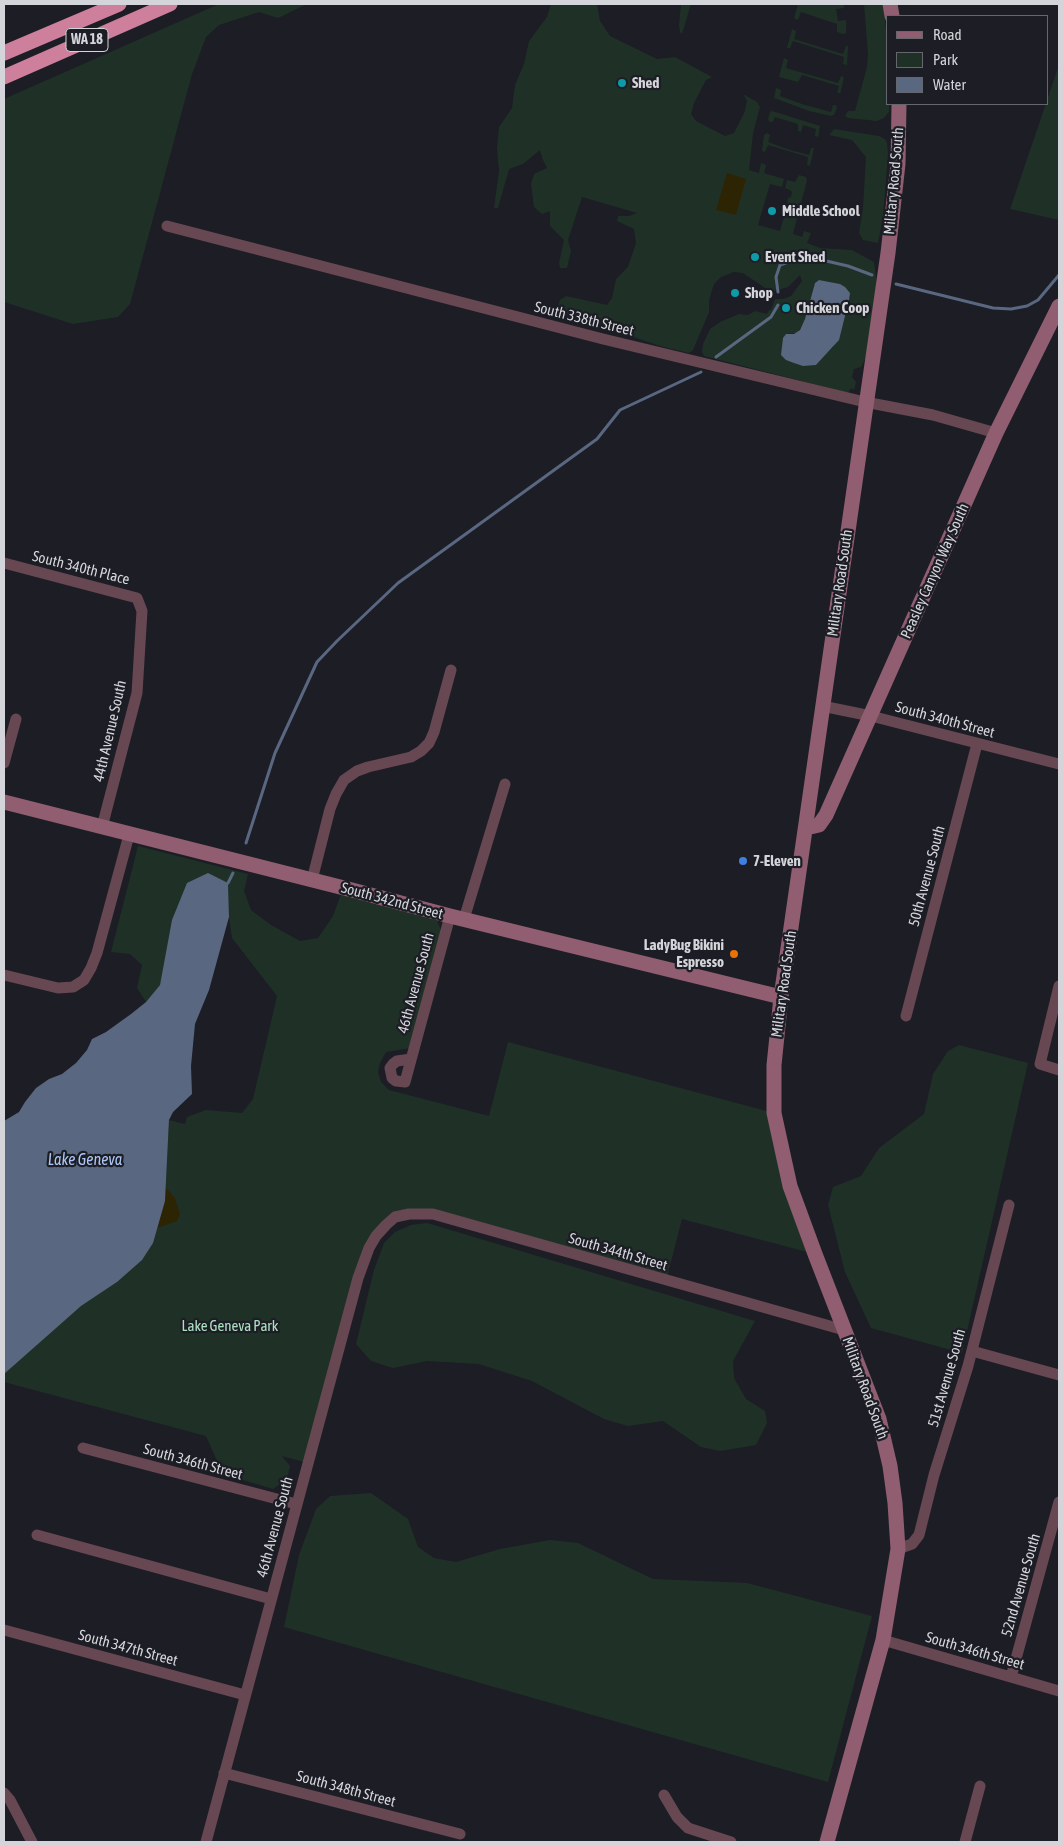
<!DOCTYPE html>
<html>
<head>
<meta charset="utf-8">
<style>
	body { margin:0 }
	#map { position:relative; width:1063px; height:1846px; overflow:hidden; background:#1c1d25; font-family:"Asap Condensed",sans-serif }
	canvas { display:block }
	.frame { position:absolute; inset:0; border:5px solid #d4d5da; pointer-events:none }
	.legend { position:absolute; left:886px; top:15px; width:162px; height:90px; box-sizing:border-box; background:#1c1d25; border:1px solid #66676d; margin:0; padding:6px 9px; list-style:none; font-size:15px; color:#d4d5da }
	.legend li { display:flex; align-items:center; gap:10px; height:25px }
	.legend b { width:25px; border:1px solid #66676d }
</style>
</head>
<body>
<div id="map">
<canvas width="1063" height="1846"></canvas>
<div class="frame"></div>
<ul class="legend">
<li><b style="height:6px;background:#905e70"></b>Road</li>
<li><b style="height:14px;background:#1f3126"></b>Park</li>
<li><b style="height:14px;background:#596780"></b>Water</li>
</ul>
</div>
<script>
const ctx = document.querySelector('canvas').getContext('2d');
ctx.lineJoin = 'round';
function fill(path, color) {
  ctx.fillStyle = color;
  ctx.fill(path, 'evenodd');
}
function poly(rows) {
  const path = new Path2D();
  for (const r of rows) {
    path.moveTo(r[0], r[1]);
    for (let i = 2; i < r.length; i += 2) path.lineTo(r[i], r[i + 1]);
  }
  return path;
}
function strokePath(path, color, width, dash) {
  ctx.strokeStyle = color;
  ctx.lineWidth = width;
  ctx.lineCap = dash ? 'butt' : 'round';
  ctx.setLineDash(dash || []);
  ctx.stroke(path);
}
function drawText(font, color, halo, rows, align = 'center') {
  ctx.font = font + ' "Asap Condensed",sans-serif';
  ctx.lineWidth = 4.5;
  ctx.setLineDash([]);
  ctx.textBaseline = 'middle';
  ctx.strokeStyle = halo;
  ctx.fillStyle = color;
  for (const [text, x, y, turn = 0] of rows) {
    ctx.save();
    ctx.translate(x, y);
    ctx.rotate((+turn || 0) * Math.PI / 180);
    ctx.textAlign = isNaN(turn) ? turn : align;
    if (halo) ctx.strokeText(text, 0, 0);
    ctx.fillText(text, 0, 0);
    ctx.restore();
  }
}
fill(poly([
	[219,4,307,4,278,18,259,12,219,25,206,37,192,74,130,304,118,317,73,324,4,302,4,99],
	[551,4,597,4,600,21,610,36,657,59,675,57,712,77,706,80,694,103,691,114,696,121,725,136,734,133,745,111,747,101,743,94,757,102,760,107,753,133,749,170,759,173,761,163,766,165,764,173,784,179,782,187,770,184,758,225,780,231,784,217,786,216,797,218,793,234,802,237,804,231,811,233,807,243,820,248,852,250,874,262,876,278,876,299,867,355,861,367,854,369,852,377,856,382,854,390,851,388,848,393,704,356,702,352,703,344,710,329,720,322,739,314,748,315,755,311,767,314,769,310,771,310,775,299,783,299,791,296,802,281,800,275,788,287,774,291,768,290,743,273,734,272,721,277,714,284,709,300,709,312,693,350,689,353,660,346,622,333,562,317,557,309,560,300,566,296,607,305,612,298,616,279,628,267,636,243,634,229,617,221,618,216,629,216,637,213,582,197,568,240,571,251,567,268,560,268,559,263,564,240,550,226,550,211,542,214,534,207,531,184,534,174,547,168,543,160,540,150,523,164,509,169,498,208,494,208,499,171,497,148,499,127,512,108,515,85,524,64,529,41,547,17],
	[819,280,840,284,834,346,816,365,782,348,786,334,797,333,804,323,815,283],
	[681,4,691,4,682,34,680,32,679,25],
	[798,4,833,5,834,4,844,4,844,8,836,9,838,21,846,20,846,33,843,34,837,32,837,24,801,12,798,20,794,18],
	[864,4,883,4,884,12,887,39,887,104,889,104,889,112,884,118,877,121,848,118,845,116,848,111,855,111,867,67,868,54],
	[792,29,796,31,794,39,843,54,846,46,848,46,847,65,843,64,844,57,793,41,790,48,787,48],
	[784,58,788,60,786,68,838,83,841,76,844,77,840,94,837,92,839,86,802,75,798,82,779,77],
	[1059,65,1059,220,1010,209],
	[776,88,781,90,780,96,805,105,831,112,833,105,836,105,837,108,834,115,831,116,809,111,774,98],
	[772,111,820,126,818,137,815,136,816,129,803,125,801,132,798,131,798,124,775,117,773,122,770,122,768,120,770,112],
	[834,129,879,136,885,139,887,143,888,154,883,216,878,243,863,240,859,233,863,208,866,157,852,140,829,135],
	[767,133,770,135,768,142,790,150,809,155,811,148,814,148,810,166,807,165,808,157,768,145,765,152,762,151,764,135],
	[799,175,806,177,807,180,798,215,787,213,786,210,788,198,791,197,792,192,790,190,785,188,787,180,795,182],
	[138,846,248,874,244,891,251,910,271,925,300,941,318,938,333,916,341,894,430,915,437,921,442,932,411,1048,386,1052,380,1063,378,1072,381,1082,389,1090,489,1116,508,1042,774,1113,815,1254,682,1219,666,1281,433,1214,409,1214,376,1236,308,1463,282,1456,290,1466,287,1479,273,1489,223,1474,206,1436,4,1382,4,1374,32,1347,81,1306,117,1282,165,1201,169,1120,185,1124,187,1117,206,1110,242,1113,253,1099,277,996,232,938,229,917,228,883,163,973,160,985,146,1002,137,988,142,965,130,954,111,952],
	[959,1045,1028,1063,962,1353,871,1328,845,1272,828,1205,833,1187,861,1176,879,1148,924,1114,933,1074,948,1051],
	[427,1223,755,1321,733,1361,734,1378,746,1399,765,1411,767,1423,756,1445,720,1451,701,1447,663,1421,628,1426,604,1419,532,1381,479,1364,427,1361,393,1368,371,1361,356,1344,374,1270,384,1243,395,1232,411,1225],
	[371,1493,408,1519,418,1547,434,1558,456,1562,500,1549,550,1540,578,1543,653,1579,747,1583,872,1616,828,1782,284,1627,299,1555,316,1509,330,1496]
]), '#1f3126');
fill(poly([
	[727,173,746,179,736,215,716,210],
	[165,1187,175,1198,180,1214,177,1221,157,1228,165,1201]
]), '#2d2403');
fill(poly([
	[819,280,840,284,845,287,850,293,849,300,839,340,816,365,803,366,794,363,786,360,781,355,783,338,786,334,794,334,800,330,805,319,815,283],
	[208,873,228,883,229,917,209,990,195,1024,191,1066,192,1094,173,1112,169,1120,165,1201,153,1243,142,1260,117,1282,81,1306,4,1374,4,1121,19,1112,25,1102,36,1088,49,1079,62,1074,76,1063,87,1050,92,1039,106,1032,131,1014,146,1002,160,985,172,920,187,883]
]), '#596780');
strokePath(poly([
	[822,260,848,266,872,275],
	[896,284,993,308,1011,309,1027,306,1038,300,1059,275],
	[778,292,776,277,780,265,794,260,806,260],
	[716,357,771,317,778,305],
	[246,843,275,753,317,662,337,641,398,583,597,439,620,410,701,372],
	[228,883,233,873]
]), '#596780', 3);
strokePath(poly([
	[167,226,603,339,865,402,933,415,996,433],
	[4,563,137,598,142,611,137,693,102,827],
	[822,706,871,716,1059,764],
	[4,763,16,719],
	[312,880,330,809,336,794,344,780,357,771,368,767,411,757,421,751,429,743,434,732,451,670],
	[464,919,505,784],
	[4,975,58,988,73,987,84,980,91,968,97,953,129,835],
	[1059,986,1040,1064,1059,1070],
	[906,1016,977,744],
	[411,1059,397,1061,393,1064,390,1068,392,1078,396,1081,405,1082,450,916],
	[972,1351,1059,1375],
	[83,1448,296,1504],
	[37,1535,271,1599],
	[898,1549,912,1544,919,1535,934,1475,968,1366,1009,1205],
	[4,1630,245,1695],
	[883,1640,1059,1691],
	[1011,1677,1059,1502],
	[224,1773,460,1834],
	[4,1793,10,1800,32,1842],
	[664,1795,677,1817,688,1828,731,1842],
	[206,1842,358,1278,369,1248,376,1236,386,1225,395,1217,409,1214,433,1214,844,1330],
	[965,1842,980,1786]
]), '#674752', 11);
strokePath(poly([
	[890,4,892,16],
	[4,802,352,890,450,916,781,997],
	[806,828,819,825,826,815,996,433,1059,306],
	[827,1842,883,1640,898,1549,895,1503,890,1466,879,1419,815,1254,790,1186,774,1113,774,1065,781,997,888,253,898,164,899,104]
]), '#905e70', 15);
strokePath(poly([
	[4,53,119,4],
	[4,77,170,4]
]), '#cd7f9c', 15);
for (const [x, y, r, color] of [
	[622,83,5,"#0f9aa8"],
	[772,211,5,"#0f9aa8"],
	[755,257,5,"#0f9aa8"],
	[735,293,5,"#0f9aa8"],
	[786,308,5,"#0f9aa8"],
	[743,861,5,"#3f7fe0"],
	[734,954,5,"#e8710a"]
]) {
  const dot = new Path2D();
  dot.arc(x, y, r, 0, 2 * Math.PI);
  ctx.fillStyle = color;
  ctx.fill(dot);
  strokePath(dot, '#1c1d25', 2);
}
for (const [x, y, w] of [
	[87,40,42]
]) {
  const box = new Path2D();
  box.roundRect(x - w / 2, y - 11.5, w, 23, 4);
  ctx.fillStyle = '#1c1d25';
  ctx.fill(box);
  strokePath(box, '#d4d5da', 1);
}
drawText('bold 14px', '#d4d5da', null, [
	["WA 18",87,40]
]);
drawText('bold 15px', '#d4d5da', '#1c1d25', [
	["Shed",632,83],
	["Middle School",782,211],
	["Event Shed",765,257],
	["Shop",745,293],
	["Chicken Coop",796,308],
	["7-Eleven",753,861],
	["LadyBug Bikini",724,945,"right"],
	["Espresso",724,962,"right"]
], 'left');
drawText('15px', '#d4d5da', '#1c1d25', [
	["Military Road South",894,181,-85],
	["South 338th Street",584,319,14],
	["South 340th Place",81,568,14],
	["Peasley Canyon Way South",935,571,-66],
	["Military Road South",840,583,-82],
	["South 340th Street",945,720,15],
	["44th Avenue South",110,731,-77],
	["50th Avenue South",927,876,-75],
	["South 342nd Street",392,901,15],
	["46th Avenue South",416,983,-75],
	["Military Road South",784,984,-82],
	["South 344th Street",618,1252,16],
	["51st Avenue South",947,1378,-74],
	["Military Road South",865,1388,70],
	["South 346th Street",193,1462,15],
	["46th Avenue South",275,1527,-75],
	["52nd Avenue South",1021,1585,-74],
	["South 347th Street",128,1648,15],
	["South 346th Street",975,1651,16],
	["South 348th Street",346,1789,15]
]);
drawText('15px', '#abe1c0', '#1c1d25', [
	["Lake Geneva Park",230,1326]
]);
drawText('italic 16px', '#adc8f7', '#1c1d25', [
	["Lake Geneva",85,1160]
]);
</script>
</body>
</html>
